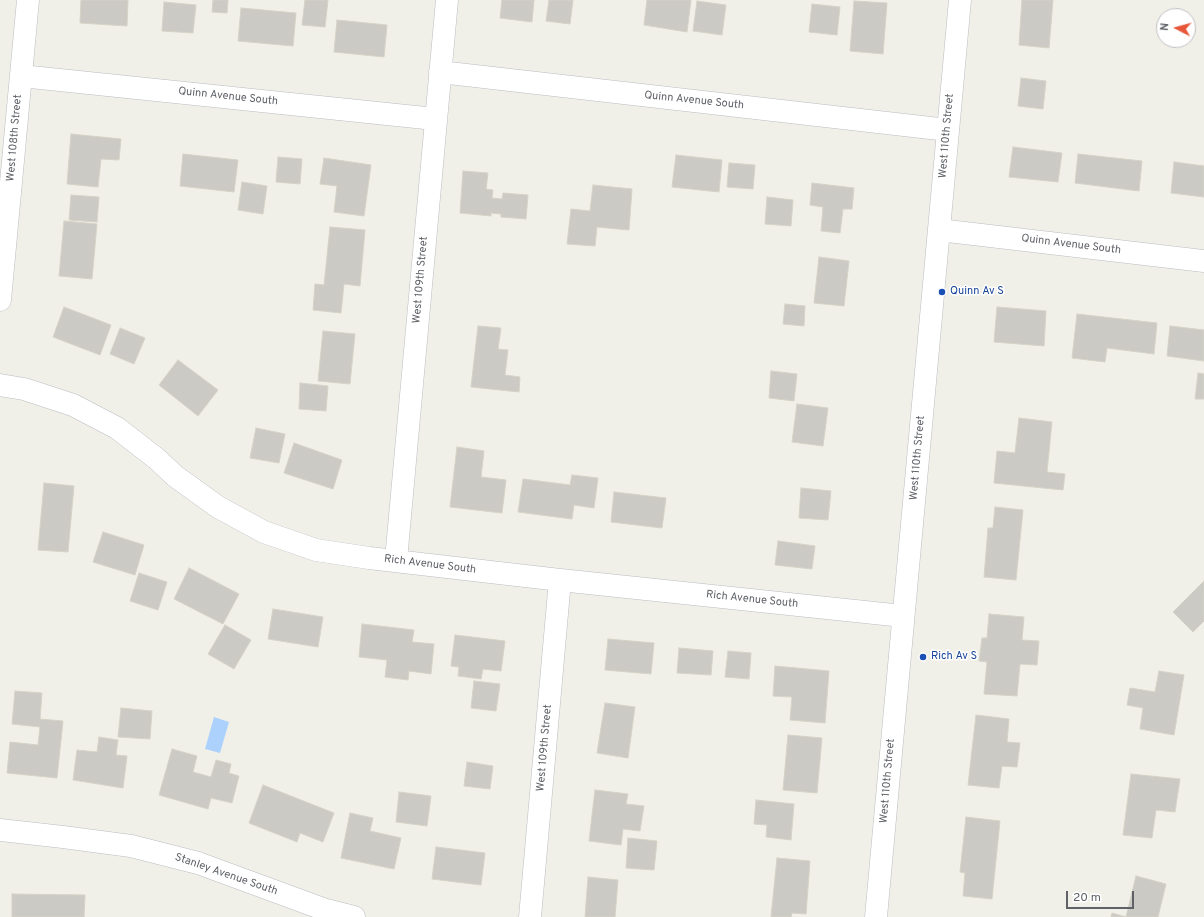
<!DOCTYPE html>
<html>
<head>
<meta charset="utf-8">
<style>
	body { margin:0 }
	#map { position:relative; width:1204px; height:917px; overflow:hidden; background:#f1f0e8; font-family:Overpass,sans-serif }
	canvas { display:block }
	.north { position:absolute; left:1156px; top:8px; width:40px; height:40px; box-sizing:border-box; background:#fff; border:1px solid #bfc0c2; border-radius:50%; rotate:276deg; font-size:11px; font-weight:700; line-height:16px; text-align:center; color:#5f6267 }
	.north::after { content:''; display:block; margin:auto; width:14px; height:18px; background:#e65839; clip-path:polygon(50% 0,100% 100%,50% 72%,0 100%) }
	.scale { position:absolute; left:1066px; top:891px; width:68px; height:18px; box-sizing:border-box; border:2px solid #5f6267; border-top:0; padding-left:5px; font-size:12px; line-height:14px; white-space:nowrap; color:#5f6267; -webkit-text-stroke:3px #fff; paint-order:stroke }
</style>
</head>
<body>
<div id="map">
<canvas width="1204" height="917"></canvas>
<div class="north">N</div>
<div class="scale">20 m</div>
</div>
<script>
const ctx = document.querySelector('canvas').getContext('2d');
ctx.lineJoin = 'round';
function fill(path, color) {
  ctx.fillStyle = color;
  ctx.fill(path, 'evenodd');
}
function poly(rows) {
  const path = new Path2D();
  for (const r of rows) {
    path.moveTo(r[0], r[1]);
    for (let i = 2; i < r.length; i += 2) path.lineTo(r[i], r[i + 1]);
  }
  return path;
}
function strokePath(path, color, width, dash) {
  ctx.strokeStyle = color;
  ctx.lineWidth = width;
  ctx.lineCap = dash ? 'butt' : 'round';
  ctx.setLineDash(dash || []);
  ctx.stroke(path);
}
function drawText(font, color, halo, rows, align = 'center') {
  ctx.font = font + ' Overpass,sans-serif';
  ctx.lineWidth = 3;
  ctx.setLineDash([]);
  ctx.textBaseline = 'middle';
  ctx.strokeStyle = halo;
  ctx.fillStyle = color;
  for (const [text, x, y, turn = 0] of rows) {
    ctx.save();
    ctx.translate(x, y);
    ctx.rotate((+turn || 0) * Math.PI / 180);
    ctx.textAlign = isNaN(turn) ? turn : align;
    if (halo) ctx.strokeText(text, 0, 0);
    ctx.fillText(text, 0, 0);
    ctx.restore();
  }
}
fill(poly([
	[214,717,229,722,220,753,205,749]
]), '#acd1fd');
const building = poly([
	[81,0,128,0,127,26,80,23,81,0],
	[213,0,228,0,227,13,212,12,213,0],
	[305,0,328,0,325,27,302,25,305,0],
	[502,0,534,0,532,22,500,18,502,0],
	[549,0,573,0,570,24,546,21,549,0],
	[647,0,691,0,687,32,644,25,647,0],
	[1022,0,1053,0,1049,48,1019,45,1022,0],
	[697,1,726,5,722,35,693,31,697,1],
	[854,1,887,3,883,54,850,51,854,1],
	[164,2,196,5,193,33,162,31,164,2],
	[812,4,840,7,837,35,809,32,812,4],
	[241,8,296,13,293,46,238,41,241,8],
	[337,20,387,25,384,57,334,52,337,20],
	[1021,78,1046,81,1043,109,1018,106,1021,78],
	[71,134,121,139,119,160,101,159,98,187,67,184,71,134],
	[1013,147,1062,153,1058,182,1009,177,1013,147],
	[183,154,238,160,234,192,180,186,183,154],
	[1078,154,1142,161,1139,191,1075,183,1078,154],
	[676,155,722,160,719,192,672,187,676,155],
	[278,157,302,159,300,184,276,182,278,157],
	[324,158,371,165,364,216,334,212,337,186,320,184,324,158],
	[1174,162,1204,166,1204,197,1171,193,1174,162],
	[729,163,755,165,753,189,727,187,729,163],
	[463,171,488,173,486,189,493,190,492,198,502,199,503,193,528,195,526,219,501,217,501,214,491,213,491,216,460,213,463,171],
	[242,182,267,186,263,214,238,210,242,182],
	[812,183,854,188,852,209,843,209,840,233,821,231,823,207,810,205,812,183],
	[593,185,632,189,629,230,597,227,595,246,567,244,571,209,590,211,593,185],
	[71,195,99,197,97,222,69,220,71,195],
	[767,197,793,200,791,226,765,224,767,197],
	[64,221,97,224,92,279,59,276,64,221],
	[330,227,365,230,360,286,344,284,341,313,313,310,315,284,324,285,330,227],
	[819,257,849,261,844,306,814,303,819,257],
	[785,304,805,306,804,326,783,324,785,304],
	[64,307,111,325,100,355,53,337,64,307],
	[997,307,1046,311,1044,346,994,342,997,307],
	[1077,314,1157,323,1154,354,1107,348,1105,362,1072,358,1077,314],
	[478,326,501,328,498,349,508,350,505,375,520,377,519,392,471,387,478,326],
	[1170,326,1204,330,1204,361,1167,356,1170,326],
	[120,328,145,338,134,364,110,354,120,328],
	[323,331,355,334,350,384,318,381,323,331],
	[178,360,218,390,198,416,159,385,178,360],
	[771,371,797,374,794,401,769,398,771,371],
	[1198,373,1204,374,1204,399,1195,399,1198,373],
	[300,383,328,386,326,411,299,409,300,383],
	[797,404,828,408,823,446,792,442,797,404],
	[1019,418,1052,422,1047,472,1065,474,1063,490,994,483,997,451,1015,453,1019,418],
	[256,428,285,434,279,463,250,458,256,428],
	[294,443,342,460,333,489,284,473,294,443],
	[457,447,484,451,481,477,506,480,502,513,450,507,457,447],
	[572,475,598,478,594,508,574,505,572,519,518,512,523,479,570,485,572,475],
	[44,483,74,486,68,552,38,550,44,483],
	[801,488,831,491,828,520,799,518,801,488],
	[614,492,666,498,662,528,611,522,614,492],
	[995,507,1023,510,1016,580,984,577,988,528,993,528,995,507],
	[103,532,144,545,135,575,93,562,103,532],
	[778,541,815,546,812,569,775,565,778,541],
	[189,568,239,594,223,624,174,599,189,568],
	[139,573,167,582,158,610,130,601,139,573],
	[1204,581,1204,621,1193,632,1173,612,1204,581],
	[273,609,323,617,318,647,268,639,273,609],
	[989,614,1024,617,1022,640,1039,641,1037,665,1020,664,1017,696,984,694,987,662,979,661,982,638,987,638,989,614],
	[362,624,414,630,412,642,434,644,431,674,409,671,408,680,385,677,387,660,359,657,362,624],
	[225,625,251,640,234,669,208,654,225,625],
	[455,635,505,641,501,671,483,669,481,679,458,676,459,667,451,666,455,635],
	[608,639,654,643,651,674,605,670,608,639],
	[679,648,713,651,711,675,677,673,679,648],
	[728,651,751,653,749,679,725,677,728,651],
	[775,666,829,671,825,723,790,720,792,697,773,696,775,666],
	[1159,671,1184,675,1174,735,1140,729,1143,708,1127,705,1130,688,1155,692,1159,671],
	[474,681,500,684,496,711,471,708,474,681],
	[15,691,42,693,40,719,63,721,57,778,7,773,10,742,38,745,40,727,12,724,15,691],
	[605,703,635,707,628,758,597,753,605,703],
	[121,708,152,711,150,739,118,737,121,708],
	[976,715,1009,719,1007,742,1020,743,1017,767,1002,766,999,788,968,785,976,715],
	[788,735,822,738,817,793,783,790,788,735],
	[99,737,118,740,116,755,127,756,123,788,73,780,77,750,97,752,99,737],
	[172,749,197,756,193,772,211,777,216,760,231,764,229,773,239,776,232,803,211,798,208,809,159,795,172,749],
	[467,762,493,766,490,789,464,786,467,762],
	[1131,774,1180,779,1175,812,1156,810,1152,838,1123,835,1131,774],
	[263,785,334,813,323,842,300,833,297,842,249,823,263,785],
	[595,790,628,794,626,804,644,806,640,831,623,829,621,845,589,841,595,790],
	[399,792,431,796,427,826,396,822,399,792],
	[756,800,794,804,791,840,766,837,767,825,754,824,756,800],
	[350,813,373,818,370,831,401,838,394,869,341,858,350,813],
	[966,817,1000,821,992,899,963,896,965,873,960,872,966,817],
	[628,838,657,841,654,870,626,868,628,838],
	[436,847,485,853,481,885,432,879,436,847],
	[777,858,810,861,806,914,792,913,791,917,771,917,777,858],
	[1136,876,1166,884,1158,917,1111,917,1112,913,1126,917,1136,876],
	[588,877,618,880,615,917,585,917,588,877],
	[12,894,85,895,84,917,12,917,12,894]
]);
fill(building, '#cccac4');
strokePath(building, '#d5d2c6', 1);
const minor = poly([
	[440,72,948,130],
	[21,76,435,119],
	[939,230,1204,261],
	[0,300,28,0],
	[0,385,24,389,73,405,117,428,157,459,175,476,218,507,264,532,316,550,369,558,560,580,903,616],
	[396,560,447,0],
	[0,830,63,837,131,846,198,863,326,910,354,917],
	[530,917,560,580],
	[876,917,960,0]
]);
strokePath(minor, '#babcc1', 23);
strokePath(minor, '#fff', 22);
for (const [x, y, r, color] of [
	[942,292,4,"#1a4fb4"],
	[923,657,4,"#1a4fb4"]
]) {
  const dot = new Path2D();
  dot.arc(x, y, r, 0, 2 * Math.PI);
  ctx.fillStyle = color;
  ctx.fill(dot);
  strokePath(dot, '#fff', 1.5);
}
drawText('11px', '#5f6267', '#fff', [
	["Quinn Avenue South",228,97,6],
	["Quinn Avenue South",694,101,6],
	["West 110th Street",947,136,-85],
	["West 108th Street",15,138,-85],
	["Quinn Avenue South",1071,245,7],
	["West 109th Street",421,280,-85],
	["West 110th Street",918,458,-85],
	["Rich Avenue South",430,565,7],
	["Rich Avenue South",752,600,6],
	["West 109th Street",545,748,-85],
	["West 110th Street",888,781,-85],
	["Stanley Avenue South",226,875,19]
]);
drawText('11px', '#164399', '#fff', [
	["Quinn Av S",950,292],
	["Rich Av S",931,657]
], 'left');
</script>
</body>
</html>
